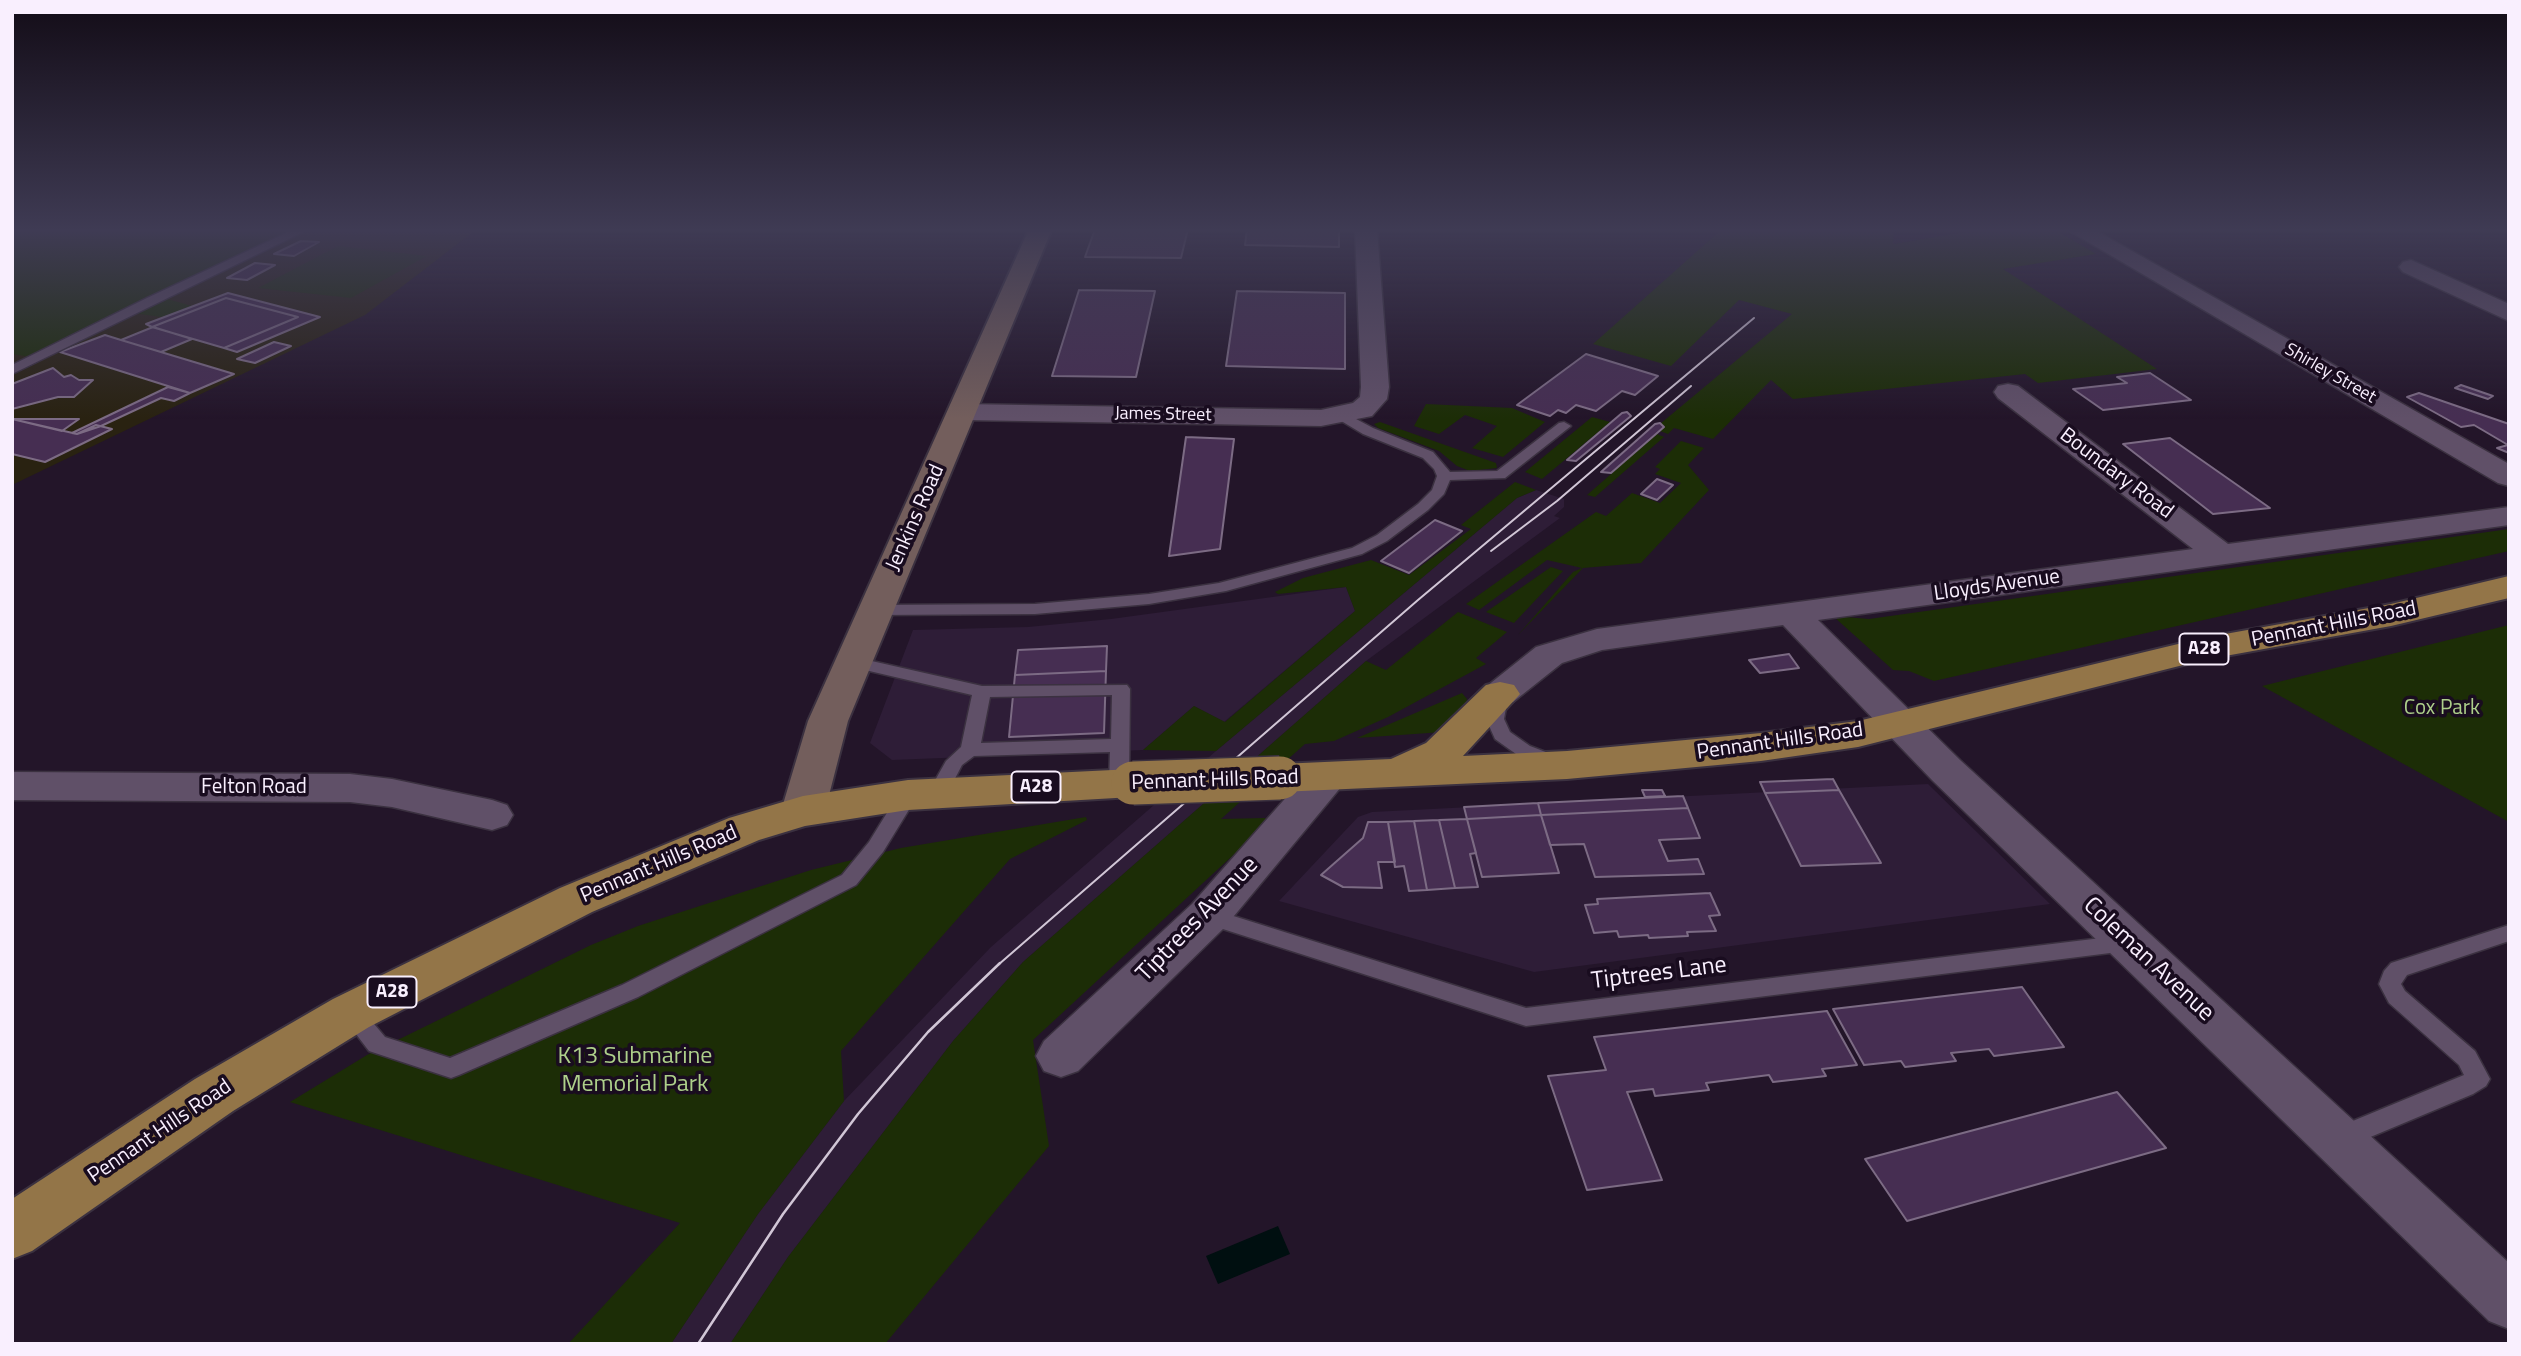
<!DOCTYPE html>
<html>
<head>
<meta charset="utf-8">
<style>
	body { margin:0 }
	#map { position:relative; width:2521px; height:1356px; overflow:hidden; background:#231529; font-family:"Titillium Web",sans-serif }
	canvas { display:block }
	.frame { position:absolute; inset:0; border:14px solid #f9effe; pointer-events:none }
</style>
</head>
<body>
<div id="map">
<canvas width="2521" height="1356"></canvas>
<div class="frame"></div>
</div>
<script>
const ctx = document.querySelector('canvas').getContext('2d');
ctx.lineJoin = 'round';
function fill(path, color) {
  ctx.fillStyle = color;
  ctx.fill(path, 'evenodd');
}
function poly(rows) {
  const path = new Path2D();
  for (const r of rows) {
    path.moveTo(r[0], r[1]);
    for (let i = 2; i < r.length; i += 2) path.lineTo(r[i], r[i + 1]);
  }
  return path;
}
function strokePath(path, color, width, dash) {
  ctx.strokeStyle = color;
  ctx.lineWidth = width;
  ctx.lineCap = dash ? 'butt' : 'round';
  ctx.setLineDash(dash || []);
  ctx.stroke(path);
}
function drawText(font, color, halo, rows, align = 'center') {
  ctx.font = font + ' "Titillium Web",sans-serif';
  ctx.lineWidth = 7;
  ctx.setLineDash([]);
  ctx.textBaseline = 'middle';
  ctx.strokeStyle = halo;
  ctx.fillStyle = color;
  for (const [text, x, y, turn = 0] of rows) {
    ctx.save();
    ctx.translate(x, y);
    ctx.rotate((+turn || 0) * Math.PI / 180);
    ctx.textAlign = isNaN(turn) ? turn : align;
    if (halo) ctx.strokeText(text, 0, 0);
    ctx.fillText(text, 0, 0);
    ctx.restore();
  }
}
fill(poly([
	[1536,490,1564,499,1564,507,1554,516,1560,518,1366,661,1023,962,953,1041,788,1257,730,1344,671,1344,758,1214,844,1101,991,947,1216,751,1517,498],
	[1346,587,1355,611,1224,722,1194,706,1143,750,892,760,870,743,913,630,1028,627,1111,619],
	[1928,784,2050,904,1534,972,1279,901,1358,817,1372,812]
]), '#2e1d37');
fill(poly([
	[12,229,477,229,365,315,12,485]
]), '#292211');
fill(poly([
	[12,229,293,229,293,231,31,357,12,354],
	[1722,229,1894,229,1893,244,1984,229,2054,229,2096,254,2003,269,2157,369,2038,383,2025,374,1793,399,1771,380,1713,439,1674,428,1668,434,1660,431,1665,426,1660,424,1792,314,1739,300,1671,366,1593,344],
	[338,246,427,256,351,298,258,288],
	[167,299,192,306,162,317,132,313],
	[1426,404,1512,408,1545,422,1503,457,1472,448,1497,426,1465,415,1439,434,1414,426],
	[1592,417,1610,422,1542,479,1525,472],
	[1380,422,1496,463,1497,468,1470,471,1457,466,1439,451,1378,428,1374,424],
	[1657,434,1664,437,1595,497,1587,495],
	[1681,441,1704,448,1688,465,1709,490,1641,563,1583,568,1518,635,1573,572,1582,568,1547,560,1479,610,1466,604,1596,512,1606,516,1632,493,1660,503,1681,483,1655,474,1660,469,1655,467],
	[1515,482,1536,490,1517,498,1216,751,1143,750,1194,706,1225,722,1355,611,1346,587,1278,594,1275,592,1303,578,1371,560,1409,575,1471,529,1461,525],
	[2509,529,2509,551,1934,681,1909,671,1893,670,1833,616,1869,619],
	[1551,567,1563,571,1514,623,1486,612],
	[1458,612,1507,632,1476,658,1486,664,1388,717,1334,741,1305,744,1221,819,1265,818,1269,822,1033,1040,1049,1146,885,1344,730,1344,788,1257,953,1041,1023,962,1366,661,1386,670],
	[2509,625,2509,822,2262,686],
	[1462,693,1467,699,1466,703,1443,732,1357,738],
	[1086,817,1087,820,1010,859,841,1051,844,1101,758,1214,671,1344,568,1344,680,1223,290,1102,367,1055,591,945,638,926,811,870,901,848]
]), '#1c2d06');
fill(poly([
	[1278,1226,1290,1254,1218,1284,1206,1256]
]), '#000f10');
const building = poly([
	[1095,229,1188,229,1181,258,1085,257,1095,229],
	[1247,229,1339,229,1339,247,1245,245,1247,229],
	[301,241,319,242,294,256,274,254,301,241],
	[255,263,275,265,247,280,227,278,255,263],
	[1079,290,1155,291,1136,377,1052,376,1079,290],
	[1237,291,1345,293,1345,369,1226,366,1237,291],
	[228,293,320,317,237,352,224,348,298,317,226,298,152,327,146,324,228,293],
	[226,298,298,317,224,348,152,327,226,298],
	[153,327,192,339,161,352,121,340,153,327],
	[105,335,121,340,234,374,190,393,60,352,105,335],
	[274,342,291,346,255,363,237,359,274,342],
	[1586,354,1658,376,1635,395,1622,391,1596,411,1576,405,1566,413,1558,410,1550,416,1517,405,1586,354],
	[53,368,64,377,71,375,79,380,93,380,74,397,58,397,12,409,12,384,53,368],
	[2150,373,2191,400,2103,410,2073,389,2127,383,2117,377,2150,373],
	[2461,385,2493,396,2488,399,2455,388,2461,385],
	[168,387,190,393,174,401,161,398,101,426,77,434,72,433,168,387],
	[2419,393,2509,424,2509,453,2497,448,2508,445,2474,425,2461,427,2407,397,2419,393],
	[1627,412,1631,416,1576,461,1567,460,1622,413,1627,412],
	[12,419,77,434,96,425,112,429,45,462,12,454,12,419],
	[12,419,79,419,62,431,12,419],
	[1660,423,1664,427,1611,473,1601,472,1655,424,1660,423],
	[1186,437,1234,439,1220,549,1169,556,1186,437],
	[2170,438,2270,508,2213,514,2123,444,2170,438],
	[1657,479,1673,485,1657,500,1641,494,1657,479],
	[1435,520,1462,531,1409,573,1381,561,1435,520],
	[1107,646,1106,671,1015,675,1018,650,1107,646],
	[1789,654,1799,668,1760,673,1749,660,1789,654],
	[1106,671,1104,733,1009,737,1015,675,1106,671],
	[1833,779,1839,790,1765,793,1760,782,1833,779],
	[1642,790,1662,790,1665,796,1645,797,1642,790],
	[1839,790,1881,863,1801,866,1765,793,1839,790],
	[1683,796,1688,808,1541,815,1538,803,1683,796],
	[1538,803,1541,815,1467,819,1464,807,1538,803],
	[1688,808,1700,838,1659,840,1668,861,1698,859,1704,874,1595,877,1584,844,1550,845,1541,815,1688,808],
	[1541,815,1559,873,1482,877,1467,819,1541,815],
	[1467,819,1476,853,1470,854,1478,887,1455,888,1439,820,1467,819],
	[1439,820,1455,888,1427,890,1414,821,1439,820],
	[1414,821,1427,890,1409,891,1404,866,1395,867,1388,822,1414,821],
	[1368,822,1388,822,1395,862,1378,862,1382,888,1343,887,1321,875,1363,838,1368,822],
	[1710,893,1720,915,1709,916,1716,931,1687,932,1688,936,1649,938,1648,935,1619,937,1617,931,1594,933,1585,905,1598,904,1597,899,1710,893],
	[2022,987,2064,1047,1994,1056,1989,1049,1951,1053,1956,1061,1905,1067,1901,1061,1864,1065,1833,1009,2022,987],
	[1827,1011,1857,1065,1822,1069,1826,1076,1773,1082,1769,1075,1706,1083,1709,1090,1655,1096,1653,1089,1627,1092,1662,1180,1587,1190,1548,1076,1606,1070,1594,1037,1827,1011],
	[2117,1092,2166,1148,1907,1221,1865,1159,2117,1092]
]);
fill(building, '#462e52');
strokePath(building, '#7c6b84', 2);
const service = poly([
	[295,229,309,229,12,374,12,365,147,298,295,229],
	[1343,412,1373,428,1433,452,1450,472,1497,471,1559,423,1564,422,1571,426,1505,478,1450,480,1444,494,1428,510,1387,541,1362,554,1226,591,1149,604,1035,614,876,615,868,610,876,605,1035,604,1149,594,1219,583,1352,548,1377,535,1418,504,1432,490,1437,476,1434,469,1423,458,1363,434,1338,419,1336,416,1343,412],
	[854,657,982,686,1127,685,1130,689,1129,784,1126,789,1119,791,1112,789,1109,784,1110,752,974,756,962,765,946,796,932,796,929,791,946,761,961,747,972,695,848,666,845,662,854,657],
	[1112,695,1111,739,981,743,990,697,1112,695],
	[1499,691,1508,697,1504,719,1510,732,1530,746,1556,756,1558,760,1556,764,1549,766,1516,754,1495,739,1486,719,1490,697,1499,691],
	[908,788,915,790,918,795,883,852,856,885,638,997,459,1075,451,1078,369,1051,340,1013,343,1006,351,1004,359,1006,385,1037,450,1058,622,985,842,875,869,842,901,790,908,788],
	[1208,908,1526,1008,2126,935,2134,937,2137,943,2134,949,2126,951,1526,1026,1201,922,1197,916,1201,910,1208,908],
	[2509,925,2509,941,2407,975,2401,984,2405,991,2475,1051,2490,1079,2486,1086,2473,1094,2349,1146,2340,1149,2331,1146,2328,1138,2331,1130,2464,1075,2459,1065,2389,1003,2379,984,2384,971,2391,963,2509,925]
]);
const minor = poly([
	[1355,229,1377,229,1389,387,1387,399,1372,416,1321,426,963,420,953,418,949,412,953,406,963,404,1321,410,1353,403,1360,397,1361,387,1355,229],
	[2066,229,2093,229,2509,464,2509,486,2498,483,2066,229],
	[2411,260,2509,304,2509,321,2403,272,2399,267,2403,262,2411,260],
	[2008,384,2018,386,2228,544,2509,507,2509,525,1818,620,1960,760,2509,1263,2509,1329,2489,1321,1932,780,1783,625,1602,650,1562,663,1513,702,1500,706,1487,702,1481,694,1487,686,1536,647,1597,629,2193,549,1998,398,1994,392,1998,386,2008,384],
	[1327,763,1341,767,1347,777,1341,787,1224,928,1078,1071,1061,1077,1044,1071,1036,1056,1044,1041,1192,904,1313,767,1327,763],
	[12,772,350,774,392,779,492,800,507,805,513,815,507,825,492,830,392,807,350,802,12,800,12,772]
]);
const secondary = poly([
	[1029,229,1052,229,848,721,825,811,818,822,803,826,788,822,781,811,808,721,1029,229]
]);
const trunk = poly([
	[2509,576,2509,598,2391,626,2203,660,1858,747,1761,761,1567,779,1280,792,1265,788,1259,778,1265,768,1280,764,1391,759,1426,743,1486,685,1500,682,1514,685,1520,694,1463,756,1567,751,1761,733,1858,721,2203,638,2391,604,2509,576],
	[1133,769,1148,773,1154,783,1148,793,1133,797,908,810,805,826,759,840,592,912,369,1027,233,1111,32,1251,12,1259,12,1199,195,1079,333,999,560,888,729,818,803,796,908,780,1133,769]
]);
strokePath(service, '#3b3140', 3);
strokePath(minor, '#3b3140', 3);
strokePath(secondary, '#3b3140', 4);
strokePath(trunk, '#3b3140', 4);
fill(service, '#605068');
fill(minor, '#605068');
fill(secondary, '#735e5c');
fill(trunk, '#937548');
strokePath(poly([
	[1491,551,1557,501,1691,386],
	[998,965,1418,600,1754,318]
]), '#d1c6d6', 2);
strokePath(poly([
	[698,1344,783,1214,858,1114,928,1032,1000,963]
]), '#d1c6d6', 2.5);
const trunkBridge = poly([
	[1133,783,1280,778]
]);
strokePath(trunkBridge, '#3b3140', 46, []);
strokePath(trunkBridge, '#937548', 43);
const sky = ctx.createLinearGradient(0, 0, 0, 419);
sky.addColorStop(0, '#130c17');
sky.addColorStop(0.55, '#3f3b54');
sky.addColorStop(1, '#3f3b5400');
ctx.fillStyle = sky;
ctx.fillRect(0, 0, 2521, 419);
drawText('18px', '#f9effe', '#190c1f', [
	["Shirley Street",2330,374,30],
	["James Street",1163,415,1]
]);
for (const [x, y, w] of [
	[2204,649,49],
	[1036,787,49],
	[392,992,49]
]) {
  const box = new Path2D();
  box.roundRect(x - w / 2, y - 15.5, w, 31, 5);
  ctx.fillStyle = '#190c1f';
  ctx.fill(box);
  strokePath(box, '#f9effe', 2);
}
drawText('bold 19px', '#f9effe', null, [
	["A28",2204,649],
	["A28",1036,787],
	["A28",392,992]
]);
drawText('21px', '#f9effe', '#190c1f', [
	["Boundary Road",2116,474,37],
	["Jenkins Road",916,518,-66],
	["Lloyds Avenue",1997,586,-8],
	["Pennant Hills Road",2334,625,-11],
	["Pennant Hills Road",1780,742,-8],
	["Pennant Hills Road",1215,781,-2],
	["Felton Road",254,788],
	["Pennant Hills Road",659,865,-23],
	["Pennant Hills Road",160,1132,-34]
]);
drawText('21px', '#adcf8a', '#190c1f', [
	["Cox Park",2442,709]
]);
drawText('24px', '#f9effe', '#190c1f', [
	["Tiptrees Avenue",1198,920,-46],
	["Coleman Avenue",2148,960,43],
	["Tiptrees Lane",1659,974,-7]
]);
drawText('24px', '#adcf8a', '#190c1f', [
	["K13 Submarine",635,1057],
	["Memorial Park",635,1085]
]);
</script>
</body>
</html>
